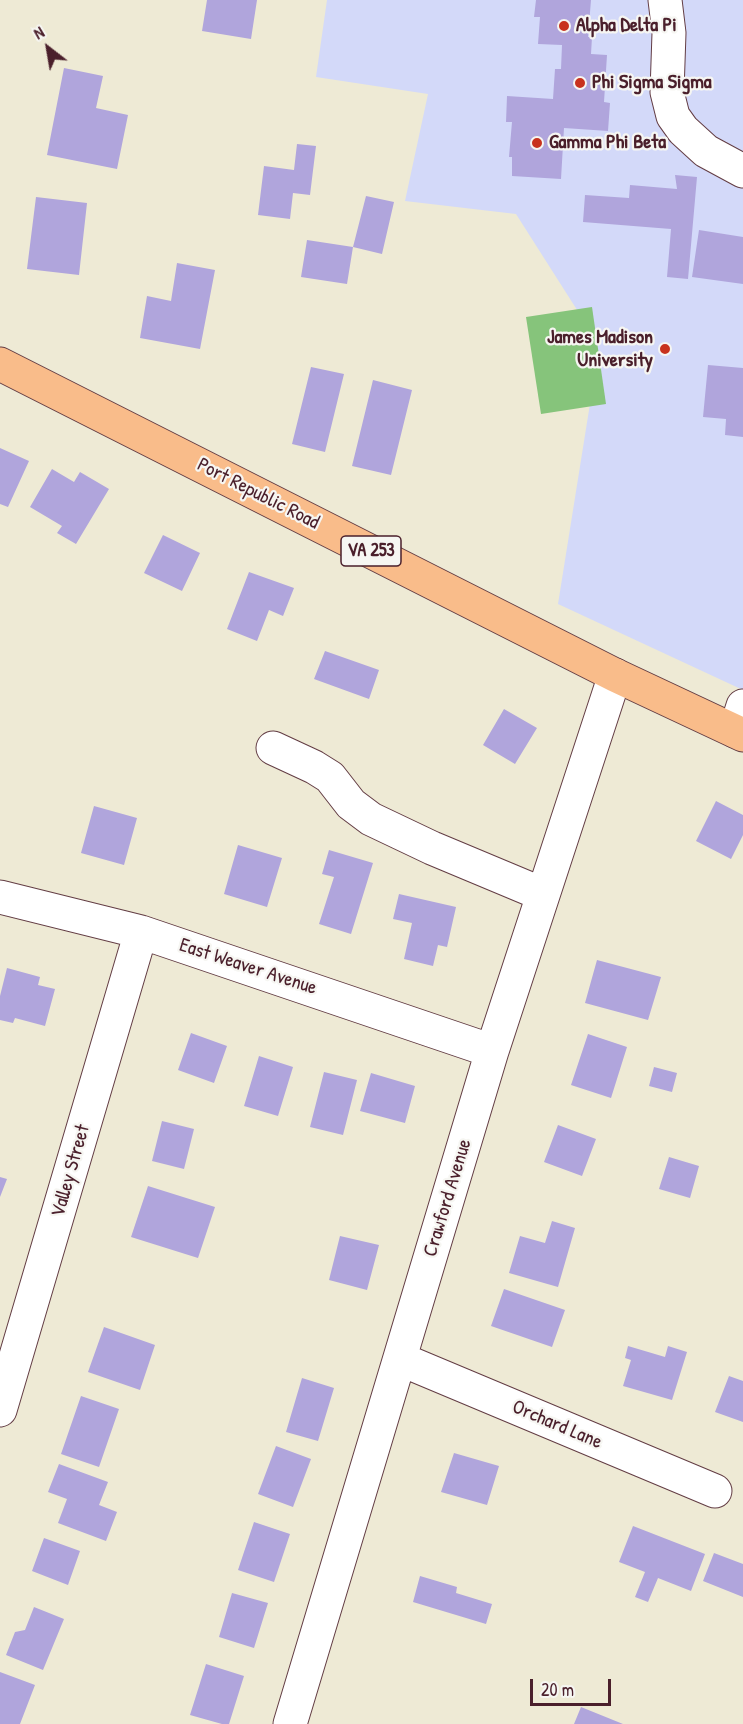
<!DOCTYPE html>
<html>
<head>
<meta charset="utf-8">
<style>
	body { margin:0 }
	#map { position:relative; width:743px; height:1724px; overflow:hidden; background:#eeead5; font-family:"Patrick Hand",sans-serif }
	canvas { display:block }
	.north { position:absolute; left:18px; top:18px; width:60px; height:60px; -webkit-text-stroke:4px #f6f6f2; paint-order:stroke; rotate:329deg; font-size:16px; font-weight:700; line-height:24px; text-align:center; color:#4a1f2b }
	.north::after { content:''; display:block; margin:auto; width:21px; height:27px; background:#4a1f2b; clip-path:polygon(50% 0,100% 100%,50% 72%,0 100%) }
	.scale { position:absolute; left:530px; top:1679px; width:81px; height:27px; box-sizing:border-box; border:3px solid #4a1f2b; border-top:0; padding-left:8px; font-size:18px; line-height:21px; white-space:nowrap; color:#4a1f2b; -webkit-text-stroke:4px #f6f6f2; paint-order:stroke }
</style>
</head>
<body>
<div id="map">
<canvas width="743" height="1724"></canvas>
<div class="north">N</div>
<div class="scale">20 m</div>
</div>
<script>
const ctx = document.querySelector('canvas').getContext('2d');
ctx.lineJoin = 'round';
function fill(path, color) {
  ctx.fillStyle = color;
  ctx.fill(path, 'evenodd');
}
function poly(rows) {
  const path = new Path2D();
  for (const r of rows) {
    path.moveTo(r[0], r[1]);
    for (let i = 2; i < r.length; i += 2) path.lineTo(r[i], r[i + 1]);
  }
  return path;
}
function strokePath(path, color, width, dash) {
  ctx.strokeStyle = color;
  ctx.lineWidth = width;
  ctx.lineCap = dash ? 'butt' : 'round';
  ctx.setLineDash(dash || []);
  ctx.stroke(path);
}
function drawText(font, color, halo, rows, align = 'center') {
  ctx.font = font + ' "Patrick Hand",sans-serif';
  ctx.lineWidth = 4.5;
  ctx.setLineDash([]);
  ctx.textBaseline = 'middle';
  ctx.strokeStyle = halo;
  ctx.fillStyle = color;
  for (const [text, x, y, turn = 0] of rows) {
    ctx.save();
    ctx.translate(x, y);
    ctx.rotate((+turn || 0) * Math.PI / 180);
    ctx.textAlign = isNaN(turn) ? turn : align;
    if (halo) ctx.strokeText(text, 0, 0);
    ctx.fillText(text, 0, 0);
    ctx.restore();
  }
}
fill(poly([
	[327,0,743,0,743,690,558,604,593,385,579,313,516,214,405,201,428,94,316,77]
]), '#d3d9f9');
fill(poly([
	[592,307,606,404,541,414,526,317]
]), '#86c47b');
fill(poly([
	[207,0,257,0,251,39,202,31],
	[536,0,591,0,588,37,592,37,591,54,607,55,604,102,610,103,608,131,564,128,561,179,512,176,512,157,509,157,512,122,506,122,507,96,553,99,555,69,561,69,562,45,538,44,540,17,534,17],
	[64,68,103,76,96,108,128,115,117,169,47,155],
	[297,144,316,146,310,195,293,193,290,219,258,215,264,166,294,170],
	[675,175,697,177,688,279,667,277,671,229,583,222,585,195,629,198,630,185,677,189],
	[366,196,394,202,382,254,353,247,347,284,301,277,307,240,353,247],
	[36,197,87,203,79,275,27,269],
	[699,230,743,237,743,284,692,277],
	[177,263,215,270,200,349,140,338,147,296,171,301],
	[708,365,743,368,743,437,725,435,726,419,703,417],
	[311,367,344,374,325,452,292,444],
	[373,380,412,390,391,475,352,466],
	[0,448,29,461,8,507,0,504],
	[52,469,74,482,80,472,109,489,76,544,57,533,62,526,30,507],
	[163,535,200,553,182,591,144,573],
	[249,572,294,588,283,616,269,610,257,641,227,629],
	[325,651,379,670,369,699,314,679],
	[504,709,537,728,515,764,483,745],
	[716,801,743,815,743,835,731,859,696,841],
	[94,806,137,818,124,865,81,853],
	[238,845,282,858,267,907,224,894],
	[329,850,373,863,351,934,319,924,334,877,322,874],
	[399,894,456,907,447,947,438,945,433,966,404,959,412,923,393,919],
	[597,960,661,977,648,1020,585,1003],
	[7,968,40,977,38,985,55,989,45,1026,15,1018,13,1023,0,1020,0,996],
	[191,1033,227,1046,214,1083,178,1070],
	[588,1034,627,1047,611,1098,571,1085],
	[259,1056,293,1067,278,1116,244,1106],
	[654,1067,677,1073,672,1092,649,1086],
	[324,1072,357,1080,343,1135,310,1127],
	[371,1073,415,1086,405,1123,360,1111],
	[162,1121,194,1129,184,1169,152,1161],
	[558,1125,596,1139,582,1176,544,1162],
	[669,1157,699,1166,690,1198,659,1189],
	[0,1177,7,1179,0,1197],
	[148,1186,215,1207,198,1258,131,1237],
	[552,1221,575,1228,558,1287,509,1273,520,1236,545,1243],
	[340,1236,379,1245,367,1290,329,1280],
	[504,1289,565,1310,552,1347,491,1326],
	[104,1327,155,1345,140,1390,88,1372],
	[628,1346,665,1357,668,1346,687,1352,672,1400,623,1386,631,1360,625,1358],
	[729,1376,743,1381,743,1422,715,1412],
	[302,1378,334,1388,318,1441,286,1432],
	[81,1396,119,1409,99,1467,61,1454],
	[276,1446,311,1459,293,1507,258,1494],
	[454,1453,499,1466,487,1505,441,1492],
	[59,1464,108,1482,99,1505,117,1512,106,1541,58,1523,67,1499,48,1492],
	[254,1522,290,1534,274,1582,238,1570],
	[633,1526,705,1554,691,1591,658,1578,648,1602,635,1597,645,1572,619,1562],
	[44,1538,80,1551,68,1585,32,1571],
	[714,1553,743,1564,743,1597,703,1581],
	[420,1576,457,1587,456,1593,492,1604,486,1624,413,1602],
	[232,1593,268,1603,254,1648,219,1637],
	[34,1607,64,1619,43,1670,6,1655,15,1632,25,1630],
	[206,1664,244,1676,229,1724,222,1724,190,1715],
	[0,1672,35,1685,20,1724,0,1724],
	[581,1707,623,1724,574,1724]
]), '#b0a5dc');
const minor = poly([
	[665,0,669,33,667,92,673,116,683,130,706,151,743,171],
	[735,731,743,706],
	[273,748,314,767,330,777,351,804,371,819,432,848,542,894],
	[0,897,141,932,492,1051],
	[400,1359,715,1491],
	[0,1410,141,932],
	[290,1724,492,1051,615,675]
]);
const major = poly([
	[0,364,615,675,743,735]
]);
strokePath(minor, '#633d44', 35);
strokePath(major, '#633d44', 35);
strokePath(minor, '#fff', 33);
strokePath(major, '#f9bc8a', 33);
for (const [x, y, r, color] of [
	[564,26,6,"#c8321e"],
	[580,83,6,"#c8321e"],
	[537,143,6,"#c8321e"],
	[665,349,6,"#c8321e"]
]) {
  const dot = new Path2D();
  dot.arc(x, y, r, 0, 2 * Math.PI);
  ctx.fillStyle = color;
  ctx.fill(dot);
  strokePath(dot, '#f6f6f2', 2);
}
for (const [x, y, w] of [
	[371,551,60]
]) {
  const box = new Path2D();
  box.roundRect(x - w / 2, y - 15, w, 30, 4.5);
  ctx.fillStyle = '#f6f6f2';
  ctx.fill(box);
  strokePath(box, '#4a1f2b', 1.5);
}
drawText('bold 18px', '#4a1f2b', null, [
	["VA 253",371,551]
]);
drawText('bold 20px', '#4a1f2b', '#f6f6f2', [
	["Alpha Delta Pi",576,26],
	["Phi Sigma Sigma",592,83],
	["Gamma Phi Beta",549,143],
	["James Madison",653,338,"right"],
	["University",653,361,"right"]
], 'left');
drawText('20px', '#4a1f2b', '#f6f6f2', [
	["Port Republic Road",258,494,27],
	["East Weaver Avenue",248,967,18],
	["Valley Street",71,1171,-74],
	["Crawford Avenue",448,1198,-73],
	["Orchard Lane",557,1425,23]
]);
</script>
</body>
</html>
